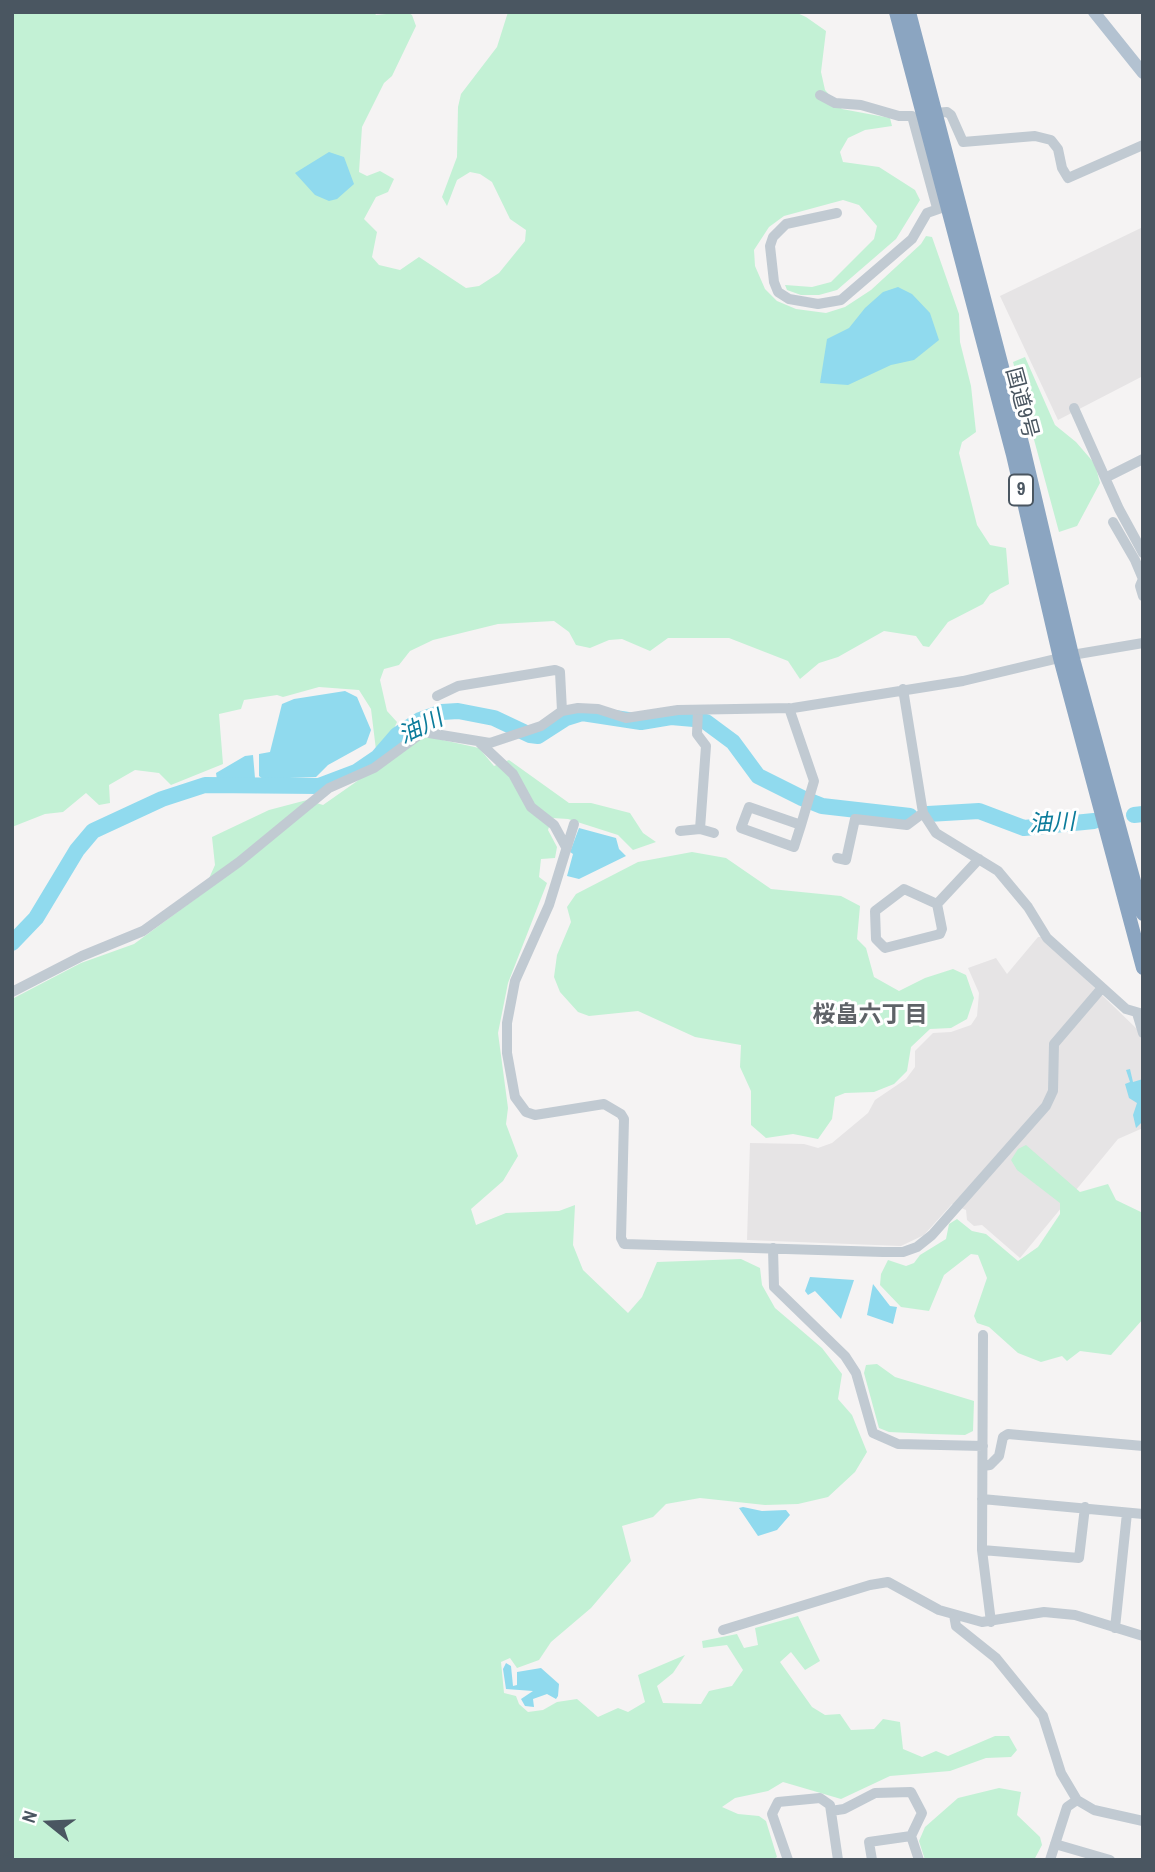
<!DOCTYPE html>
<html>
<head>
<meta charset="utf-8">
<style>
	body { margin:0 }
	#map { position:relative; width:1155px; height:1872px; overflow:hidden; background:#f5f3f3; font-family:"Archivo Narrow",sans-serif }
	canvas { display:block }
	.frame { position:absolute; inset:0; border:14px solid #4a5661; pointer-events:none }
	.north { position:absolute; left:14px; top:1788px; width:70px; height:70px; -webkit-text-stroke:5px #fff; paint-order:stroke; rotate:288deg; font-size:19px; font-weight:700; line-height:28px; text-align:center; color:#4a5661 }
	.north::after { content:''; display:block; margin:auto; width:24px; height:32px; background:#4a5661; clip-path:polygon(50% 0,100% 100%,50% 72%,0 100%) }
</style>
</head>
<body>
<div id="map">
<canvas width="1155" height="1872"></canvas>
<div class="frame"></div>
<div class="north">N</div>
</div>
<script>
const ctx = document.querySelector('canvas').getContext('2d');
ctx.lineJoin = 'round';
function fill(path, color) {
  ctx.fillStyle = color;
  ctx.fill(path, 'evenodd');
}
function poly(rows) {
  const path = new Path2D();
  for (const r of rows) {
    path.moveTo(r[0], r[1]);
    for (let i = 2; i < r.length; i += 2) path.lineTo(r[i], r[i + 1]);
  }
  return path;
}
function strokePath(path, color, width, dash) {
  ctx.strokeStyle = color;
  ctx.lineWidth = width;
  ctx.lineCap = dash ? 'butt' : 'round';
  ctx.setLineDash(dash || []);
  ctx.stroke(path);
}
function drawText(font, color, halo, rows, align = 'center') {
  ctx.font = font + ' "Archivo Narrow","Noto Sans JP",sans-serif';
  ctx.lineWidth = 6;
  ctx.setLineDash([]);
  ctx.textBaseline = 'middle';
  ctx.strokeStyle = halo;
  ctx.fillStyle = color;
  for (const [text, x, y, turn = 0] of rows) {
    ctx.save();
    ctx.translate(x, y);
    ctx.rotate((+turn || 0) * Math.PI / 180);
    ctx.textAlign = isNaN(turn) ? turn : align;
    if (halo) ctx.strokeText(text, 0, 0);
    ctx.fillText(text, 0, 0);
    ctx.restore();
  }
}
fill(poly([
	[1143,227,1143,376,1058,420,1000,296],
	[1038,937,1042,937,1137,1029,1143,1043,1143,1128,1118,1139,1020,1258,982,1225,974,1226,967,1220,966,1210,952,1204,924,1235,901,1246,747,1240,750,1143,804,1144,818,1148,832,1143,868,1113,875,1100,906,1079,915,1067,915,1051,933,1033,951,1032,971,1025,977,1016,979,993,968,968,996,958,1007,974]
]), '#e6e4e5');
fill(poly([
	[12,12,374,12,376,15,407,12,412,15,416,26,392,76,384,83,362,127,359,172,367,176,380,171,394,179,388,192,376,197,364,219,377,232,372,257,379,265,400,270,419,257,466,288,479,286,499,273,525,241,526,230,510,219,492,182,480,174,470,172,457,180,447,206,442,197,457,157,458,107,461,94,497,47,508,12,795,12,806,17,826,31,821,72,825,90,842,109,890,118,892,126,865,130,848,138,840,152,843,162,879,167,915,190,920,200,896,239,837,290,819,295,801,295,787,290,785,285,812,287,831,282,874,239,877,226,859,205,843,200,784,216,769,227,754,250,755,266,765,289,777,301,796,309,826,313,845,307,871,290,921,244,926,236,932,237,959,314,960,342,971,386,976,432,962,442,959,453,977,525,990,545,1006,548,1009,584,990,594,983,604,948,622,929,647,923,646,916,636,884,631,838,657,819,663,800,679,788,661,729,638,668,638,650,651,622,639,609,640,590,648,576,645,569,632,554,621,498,624,433,640,410,651,399,665,384,669,380,680,387,711,397,722,391,735,376,750,371,709,359,690,319,687,283,697,277,695,244,700,241,709,219,714,223,764,171,785,159,773,135,770,109,785,110,803,99,805,86,793,63,812,45,814,12,827],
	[1025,357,1055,425,1076,442,1095,464,1100,483,1077,526,1059,532,1013,362],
	[422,724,429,737,479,748,494,766,509,760,569,803,591,803,630,813,643,833,656,842,633,850,618,835,568,819,552,818,548,830,557,847,555,858,541,859,539,877,547,883,508,983,498,1033,508,1108,506,1124,518,1156,503,1181,471,1209,476,1225,506,1213,559,1211,575,1205,573,1245,583,1270,628,1313,642,1297,657,1262,741,1259,760,1268,762,1285,775,1308,822,1348,842,1374,838,1399,852,1415,867,1452,855,1472,828,1497,798,1504,765,1505,700,1498,666,1504,653,1517,622,1526,631,1561,591,1608,551,1642,539,1660,517,1668,510,1658,501,1662,504,1693,516,1696,519,1704,528,1712,543,1710,557,1702,577,1699,598,1717,618,1708,628,1712,645,1702,638,1675,685,1655,673,1673,657,1686,663,1703,701,1704,709,1691,732,1686,743,1670,727,1645,703,1648,702,1641,737,1634,744,1648,758,1645,755,1628,798,1616,820,1661,805,1670,791,1652,780,1662,812,1707,825,1715,840,1714,851,1730,874,1729,883,1719,900,1722,903,1749,922,1757,936,1751,948,1756,995,1736,1009,1736,1017,1750,1011,1757,986,1758,950,1771,890,1776,841,1799,783,1782,768,1791,735,1798,722,1807,738,1814,759,1816,766,1821,777,1857,772,1860,12,1860,12,999,81,963,134,944,202,894,215,865,212,837,269,810,307,800,323,805,373,770,409,730],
	[692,852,726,858,771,889,841,896,860,906,857,939,866,948,874,977,899,991,925,978,953,969,966,975,974,998,967,1019,951,1028,930,1029,911,1047,907,1071,894,1084,874,1092,845,1093,835,1097,832,1119,818,1139,793,1134,766,1138,751,1125,751,1091,740,1067,741,1045,695,1037,638,1011,589,1016,578,1012,560,992,554,977,557,955,571,922,567,907,576,894,638,862],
	[1026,1145,1080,1192,1108,1184,1116,1200,1143,1213,1143,1319,1111,1355,1080,1351,1067,1361,1062,1356,1041,1362,1018,1353,989,1327,977,1323,974,1316,987,1278,978,1255,971,1254,944,1275,929,1311,901,1307,880,1285,881,1274,888,1260,906,1266,914,1263,920,1255,946,1239,949,1224,957,1219,972,1231,986,1234,1018,1261,1038,1247,1060,1214,1060,1203,1017,1170,1011,1160,1018,1149],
	[877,1364,895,1377,974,1401,973,1431,965,1435,931,1434,889,1432,879,1428,864,1373,866,1365],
	[999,1788,1021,1792,1017,1815,1040,1837,1042,1845,1034,1860,925,1860,919,1841,925,1827,958,1798]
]), '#c3f1d5');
fill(poly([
	[329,152,344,157,354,184,337,199,329,201,315,195,295,173],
	[898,287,912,294,930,313,939,340,914,360,891,365,848,385,820,383,827,339,849,328,865,308,883,292],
	[345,691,357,697,371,730,366,744,328,765,316,777,263,779,259,776,259,754,270,752,282,704,294,699],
	[253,755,255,778,217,780,216,773,245,756],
	[579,828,616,838,619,849,626,856,579,879,567,876,573,854,570,852],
	[1130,1069,1133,1082,1143,1079,1143,1121,1136,1128,1133,1115,1137,1103,1129,1098,1125,1084,1130,1082,1126,1070],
	[810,1277,854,1280,841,1319,815,1291,808,1295,805,1291],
	[873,1284,890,1306,897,1307,893,1324,867,1315],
	[743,1507,762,1511,786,1510,790,1515,777,1530,758,1536,739,1508],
	[506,1663,511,1666,513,1686,517,1685,517,1672,541,1668,559,1684,558,1696,556,1699,547,1694,533,1699,534,1707,525,1706,521,1699,533,1691,506,1689,503,1669]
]), '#90daee');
strokePath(poly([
	[928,814,979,811,1024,828,1094,821],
	[1134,815,1143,814],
	[12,943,36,918,77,850,93,831,162,799,205,785,319,786,356,772,378,757,397,735,420,720,442,712,458,711,494,718,530,735,538,736,566,718,582,713,641,722,671,717,694,719,706,722,733,742,758,776,802,798,822,806,910,816]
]), '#90daee', 16);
strokePath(poly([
	[820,95,835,103,861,105,899,116,912,116,937,208],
	[935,113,947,112,951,115,963,142,1035,136,1051,140,1058,149,1062,168,1068,178,1143,145],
	[837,213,786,224,773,237,770,246,774,282,778,292,789,299,818,304,841,300,912,239,927,213,947,206],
	[1074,408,1119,509,1143,553],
	[1107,477,1143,459],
	[1113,522,1135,560,1143,579,1140,586,1143,596],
	[903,689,923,813,936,833,998,871,1028,907,1047,938,1126,1009,1143,1014],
	[437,696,458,686,555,670,560,672,562,711],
	[789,708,814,781,801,825,794,847,741,828,749,807,801,825],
	[480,743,513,774,531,807,554,825,566,847],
	[574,824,549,905,515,981,507,1023,507,1053,515,1097,526,1112,535,1115,604,1104,621,1114,624,1119,621,1238,624,1244,883,1252,903,1252,917,1247,932,1235,1046,1106,1053,1091,1054,1044,1101,989],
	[700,829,714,833],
	[680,831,700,829,706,746,697,734,698,710],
	[837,858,846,860,855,819,907,825,923,813],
	[937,904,904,889,875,911,876,939,885,948,940,934,942,929,937,904,979,859],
	[12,992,82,956,143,931,239,862,329,788,374,768,423,732,490,743,541,726,562,711,578,708,598,709,626,718,678,710,793,708,963,681,1072,655,1143,643],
	[1137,1013,1143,1033],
	[773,1248,774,1287,845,1356,856,1373,873,1433,898,1444,983,1446],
	[983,1335,982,1550,991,1622],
	[983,1466,990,1465,999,1456,1003,1437,1008,1434,1143,1446],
	[982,1499,1143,1514],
	[982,1550,1079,1558,1085,1507],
	[954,1615,956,1626,996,1658,1043,1716,1061,1773,1077,1800,1094,1810,1143,1821],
	[1115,1628,1127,1513],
	[723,1630,870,1585,888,1582,939,1610,982,1622,1044,1612,1075,1615,1143,1636],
	[831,1811,844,1809,875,1793,911,1792,922,1813,911,1836,919,1860],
	[1055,1844,1110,1860],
	[788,1860,772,1814,778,1802,820,1798,830,1805,838,1860],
	[872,1860,869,1842,911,1836],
	[1050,1860,1067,1807,1077,1800]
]), '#c1cad2', 10);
strokePath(poly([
	[1094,12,1143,73]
]), '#b3c2d1', 12);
strokePath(poly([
	[896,12,1013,455,1060,658,1143,968],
	[909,12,1023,447,1072,655,1143,914]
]), '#8ba5c1', 14);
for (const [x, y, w] of [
	[1021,490,24]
]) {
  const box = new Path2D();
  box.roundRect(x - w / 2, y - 15.5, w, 31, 5);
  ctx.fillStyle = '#fff';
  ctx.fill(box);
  strokePath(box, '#4a5661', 2);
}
drawText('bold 19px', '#4a5661', null, [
	["9",1021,490]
]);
drawText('21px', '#4a5661', '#fff', [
	["国道9号",1021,403,75]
]);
drawText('italic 23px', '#0c7c9b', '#fff', [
	["油川",421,728,-26],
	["油川",1052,824,-3]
]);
drawText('bold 23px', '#5f6368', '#fff', [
	["桜畠六丁目",870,1016]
]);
</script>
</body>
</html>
